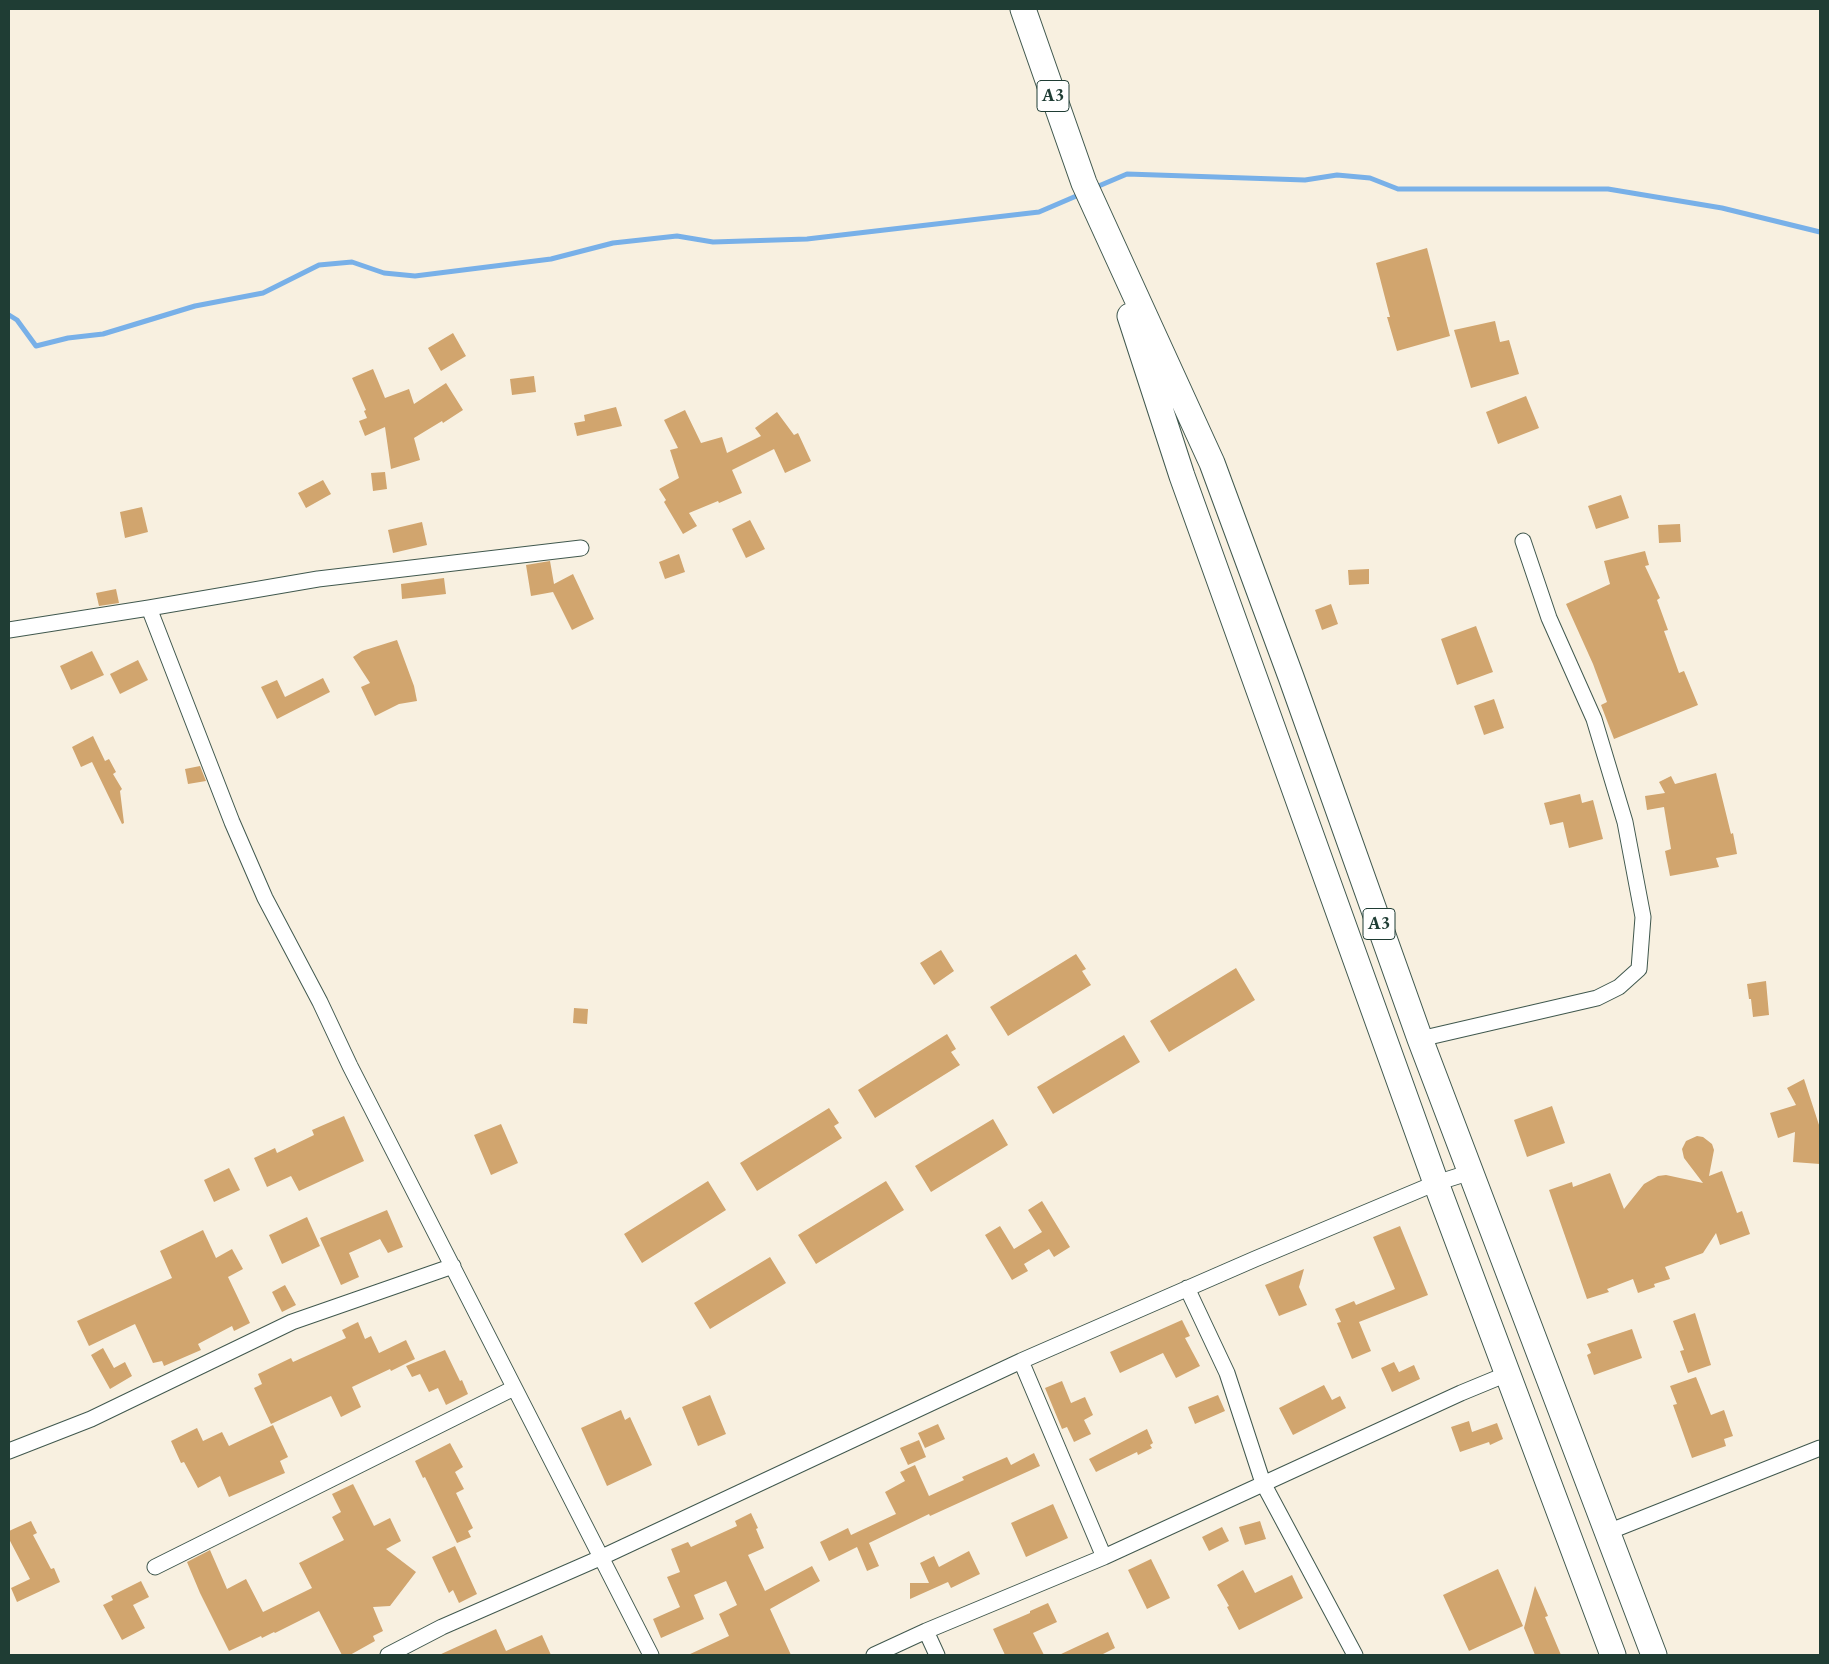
<!DOCTYPE html>
<html>
<head>
<meta charset="utf-8">
<style>
	body { margin:0 }
	#map { position:relative; width:1829px; height:1664px; overflow:hidden; background:#f8f0e0; font-family:"EB Garamond",serif }
	canvas { display:block }
	.frame { position:absolute; inset:0; border:10px solid #1f3d34; pointer-events:none }
</style>
</head>
<body>
<div id="map">
<canvas width="1829" height="1664"></canvas>
<div class="frame"></div>
</div>
<script>
const ctx = document.querySelector('canvas').getContext('2d');
ctx.lineJoin = 'round';
function poly(rows) {
  const path = new Path2D();
  for (const r of rows) {
    path.moveTo(r[0], r[1]);
    for (let i = 2; i < r.length; i += 2) path.lineTo(r[i], r[i + 1]);
  }
  return path;
}
function strokePath(path, color, width, dash) {
  ctx.strokeStyle = color;
  ctx.lineWidth = width;
  ctx.lineCap = dash ? 'butt' : 'round';
  ctx.setLineDash(dash || []);
  ctx.stroke(path);
}
function fill(path, color) {
  ctx.fillStyle = color;
  ctx.fill(path, 'evenodd');
}
function drawText(font, color, halo, rows, align = 'center') {
  ctx.font = font + ' "EB Garamond",serif';
  ctx.lineWidth = 4;
  ctx.setLineDash([]);
  ctx.textBaseline = 'middle';
  ctx.strokeStyle = halo;
  ctx.fillStyle = color;
  for (const [text, x, y, turn = 0] of rows) {
    ctx.save();
    ctx.translate(x, y);
    ctx.rotate((+turn || 0) * Math.PI / 180);
    ctx.textAlign = isNaN(turn) ? turn : align;
    if (halo) ctx.strokeText(text, 0, 0);
    ctx.fillText(text, 0, 0);
    ctx.restore();
  }
}
strokePath(poly([
	[1094,188,1127,174,1305,180,1337,175,1370,178,1398,189,1608,189,1722,208,1820,232],
	[9,315,17,320,36,346,68,338,103,334,195,306,263,293,319,265,352,262,384,273,415,276,551,259,613,243,677,236,713,242,807,239,1039,212,1081,194]
]), '#78b0e8', 5);
fill(poly([
	[1427,248,1450,336,1397,351,1387,317,1390,317,1376,263],
	[1495,321,1500,342,1509,340,1519,374,1471,388,1454,330],
	[453,333,466,356,441,371,428,348],
	[373,369,385,398,409,389,414,404,446,383,463,410,443,423,442,421,414,438,420,460,391,469,385,427,365,436,359,421,367,418,364,411,366,410,352,378],
	[534,376,536,392,512,395,510,379],
	[1526,396,1539,428,1498,444,1486,412],
	[616,407,622,426,577,436,574,423,585,421,584,415],
	[685,410,701,443,722,437,727,453,761,436,755,428,777,412,794,435,798,433,811,461,785,473,774,449,732,470,742,493,719,503,718,501,689,513,697,526,683,534,664,502,666,500,659,489,679,478,670,450,678,448,664,420],
	[385,472,387,489,373,491,371,473],
	[323,480,331,494,306,508,298,493],
	[1621,495,1629,518,1596,529,1588,506],
	[142,507,148,532,125,538,120,512],
	[750,520,765,549,746,558,732,529],
	[422,522,427,545,393,553,388,530],
	[1680,524,1681,542,1659,543,1658,525],
	[1645,551,1649,565,1645,566,1660,598,1657,600,1668,630,1664,631,1679,673,1684,671,1698,705,1614,739,1601,705,1607,702,1593,664,1566,604,1610,584,1604,561],
	[679,554,685,572,665,579,659,562],
	[550,561,554,584,573,574,594,619,572,630,553,592,531,596,526,565],
	[1369,569,1369,584,1349,585,1348,570],
	[444,578,446,594,402,599,401,584],
	[116,589,119,603,99,606,96,593],
	[1331,604,1338,624,1322,630,1315,610],
	[1476,626,1493,672,1457,685,1441,639],
	[397,640,414,686,417,701,399,704,375,716,361,687,370,683,353,657,362,651],
	[92,651,104,675,71,690,60,666],
	[138,660,148,680,120,694,110,674],
	[323,678,330,692,277,719,261,687,277,680,285,697],
	[1494,699,1504,728,1484,735,1474,706],
	[93,736,105,761,109,759,116,772,113,774,122,789,120,791,124,823,122,824,92,762,81,767,72,747],
	[200,766,206,781,188,784,185,769],
	[1716,773,1731,834,1733,833,1737,854,1716,858,1719,867,1670,876,1665,851,1671,849,1664,807,1647,810,1645,796,1665,793,1659,782,1671,776,1675,784],
	[1580,794,1582,803,1593,800,1603,839,1569,848,1563,822,1550,825,1544,803],
	[941,950,954,971,934,985,920,963],
	[1076,954,1086,969,1082,971,1091,985,1008,1036,990,1007],
	[1236,968,1255,1000,1169,1052,1150,1021],
	[1766,981,1769,1015,1753,1017,1751,999,1749,999,1747,984],
	[574,1008,588,1009,587,1024,573,1023],
	[947,1034,956,1049,951,1052,960,1065,875,1118,858,1090],
	[1124,1035,1140,1062,1053,1114,1037,1087],
	[1804,1079,1820,1128,1820,1164,1793,1162,1795,1132,1778,1138,1770,1113,1796,1105,1787,1088],
	[1552,1106,1565,1143,1527,1157,1514,1120],
	[829,1108,839,1123,834,1126,842,1138,757,1191,740,1163],
	[344,1116,364,1161,299,1191,291,1176,267,1187,254,1158,275,1148,277,1153,314,1135,312,1130],
	[993,1119,1008,1145,931,1192,915,1166],
	[501,1124,518,1163,491,1175,474,1135],
	[1697,1136,1703,1137,1712,1144,1714,1150,1709,1176,1722,1171,1737,1213,1742,1211,1750,1234,1720,1245,1716,1233,1703,1253,1665,1267,1670,1279,1654,1284,1655,1287,1638,1293,1633,1279,1607,1289,1609,1292,1587,1299,1549,1190,1572,1182,1573,1187,1610,1173,1624,1209,1644,1184,1658,1176,1666,1175,1703,1183,1684,1158,1682,1149,1686,1141],
	[229,1168,240,1190,214,1202,204,1180],
	[708,1181,726,1210,642,1263,624,1234],
	[886,1181,904,1210,816,1264,798,1235],
	[1042,1201,1070,1247,1054,1257,1049,1249,1024,1264,1028,1271,1012,1280,985,1235,1000,1226,1014,1249,1042,1232,1028,1210],
	[387,1210,403,1247,388,1253,380,1239,349,1253,359,1277,341,1285,320,1238],
	[307,1217,320,1246,282,1264,269,1235],
	[1400,1226,1428,1295,1359,1322,1371,1351,1352,1359,1337,1323,1341,1322,1335,1309,1354,1301,1356,1305,1395,1289,1373,1237],
	[203,1230,216,1258,232,1249,243,1269,228,1277,250,1323,234,1331,232,1326,198,1344,201,1350,164,1366,162,1361,153,1363,135,1324,89,1346,77,1321,172,1278,160,1251],
	[770,1257,786,1283,710,1329,694,1303],
	[1304,1269,1299,1287,1307,1305,1279,1316,1265,1285],
	[285,1285,296,1305,282,1312,272,1292],
	[1695,1313,1711,1365,1688,1373,1680,1351,1684,1350,1673,1321],
	[1182,1320,1190,1336,1185,1338,1200,1366,1176,1378,1163,1353,1120,1373,1110,1352],
	[358,1322,365,1339,371,1336,379,1353,406,1340,415,1359,391,1371,390,1369,352,1387,361,1407,341,1417,331,1396,271,1424,254,1388,262,1384,258,1374,291,1358,293,1362,346,1338,342,1330],
	[1632,1329,1642,1358,1594,1375,1587,1355,1591,1353,1587,1344],
	[103,1348,114,1368,125,1362,132,1376,110,1389,91,1355],
	[445,1350,460,1381,462,1380,468,1394,446,1405,438,1388,429,1392,420,1374,412,1377,406,1366],
	[1394,1362,1399,1372,1414,1365,1420,1379,1392,1392,1381,1368],
	[1696,1377,1711,1415,1724,1410,1733,1436,1724,1439,1726,1446,1692,1458,1673,1405,1677,1404,1670,1386],
	[1062,1381,1071,1403,1085,1397,1093,1415,1084,1420,1091,1434,1074,1442,1067,1427,1062,1429,1045,1388],
	[1324,1385,1332,1400,1340,1396,1346,1408,1293,1435,1279,1408],
	[710,1395,726,1434,698,1446,682,1407],
	[1218,1395,1225,1411,1195,1424,1188,1407],
	[621,1410,625,1420,630,1417,652,1465,607,1486,581,1428],
	[1469,1421,1472,1432,1497,1423,1503,1439,1490,1445,1489,1442,1460,1452,1451,1427],
	[938,1424,945,1439,925,1448,918,1433],
	[273,1425,288,1457,280,1461,285,1473,229,1497,220,1476,198,1488,184,1462,181,1463,171,1441,197,1428,203,1441,222,1432,229,1446],
	[1147,1429,1153,1443,1150,1445,1152,1448,1138,1455,1137,1452,1096,1472,1089,1459],
	[919,1440,926,1457,908,1465,900,1448],
	[450,1443,463,1467,455,1472,464,1489,456,1493,473,1528,468,1531,471,1537,457,1543,425,1477,423,1478,415,1461],
	[1034,1453,1040,1466,930,1516,929,1514,869,1543,879,1566,867,1571,857,1547,829,1561,820,1542,848,1528,851,1535,896,1514,885,1492,905,1481,900,1472,915,1465,929,1496,964,1480,962,1477,1007,1457,1011,1465],
	[353,1484,374,1526,390,1518,401,1541,386,1549,416,1572,390,1606,373,1607,383,1631,373,1636,375,1641,350,1655,342,1655,319,1611,275,1633,274,1632,262,1638,261,1636,229,1651,200,1593,187,1562,210,1550,227,1589,246,1579,263,1612,312,1588,299,1563,344,1540,332,1517,341,1512,332,1494],
	[1053,1504,1068,1538,1026,1557,1011,1523],
	[751,1513,758,1528,756,1529,764,1548,748,1555,765,1591,812,1566,820,1581,770,1609,791,1655,688,1655,729,1636,719,1614,737,1605,726,1581,694,1595,704,1619,661,1638,653,1619,680,1607,667,1577,680,1572,671,1549,688,1542,691,1547,737,1526,735,1521],
	[31,1521,37,1533,33,1535,51,1569,54,1568,60,1582,17,1602,11,1588,30,1579,9,1539,9,1531],
	[1260,1521,1266,1539,1245,1545,1239,1527],
	[1222,1527,1229,1541,1209,1551,1202,1537],
	[455,1546,477,1594,459,1603,453,1590,449,1593,432,1557],
	[969,1551,980,1574,951,1588,948,1582,910,1599,910,1583,929,1583,920,1563,934,1556,939,1567],
	[1151,1559,1170,1598,1147,1609,1128,1570],
	[1498,1569,1523,1626,1469,1651,1443,1595],
	[1243,1570,1255,1593,1292,1575,1303,1598,1239,1630,1227,1607,1229,1606,1217,1585],
	[141,1581,149,1597,133,1605,145,1628,122,1640,103,1605,113,1600,111,1596],
	[1535,1586,1548,1616,1545,1617,1561,1655,1535,1655,1524,1628],
	[1048,1603,1057,1622,1033,1633,1044,1655,1005,1655,993,1629,1030,1613,1030,1611],
	[496,1629,506,1651,542,1635,551,1655,439,1655],
	[1108,1632,1115,1648,1101,1655,1059,1655]
]), '#d1a56e');
const minor = poly([
	[149,608,232,822,265,898,320,1002,350,1066,651,1655],
	[9,630,149,608,318,579,581,548],
	[1420,1039,1597,998,1619,987,1639,969,1643,917,1625,822,1594,719,1549,618,1523,541],
	[1187,1288,1227,1373,1263,1483,1355,1655],
	[1021,1361,1104,1557],
	[9,1451,91,1419,292,1322,453,1266],
	[1608,1532,1820,1448],
	[155,1567,514,1388],
	[926,1631,937,1655],
	[388,1655,442,1627,600,1558,1021,1361,1255,1259,1436,1183,1471,1172],
	[874,1655,926,1631,1104,1557,1461,1393,1507,1374]
]);
const trunk = poly([
	[1023,9,1084,183,1212,463,1291,677,1420,1039,1654,1655],
	[1130,316,1182,476,1436,1183,1613,1655]
]);
strokePath(minor, '#40584e', 17);
strokePath(trunk, '#40584e', 27);
strokePath(minor, '#fff', 15);
strokePath(trunk, '#fff', 25);
for (const [x, y, w] of [
	[1053,96,32],
	[1379,924,32]
]) {
  const box = new Path2D();
  box.roundRect(x - w / 2, y - 15.5, w, 31, 4);
  ctx.fillStyle = '#fff';
  ctx.fill(box);
  strokePath(box, '#1f3d34', 1);
}
drawText('bold 18px', '#1f3d34', null, [
	["A3",1053,96],
	["A3",1379,924]
]);
</script>
</body>
</html>
